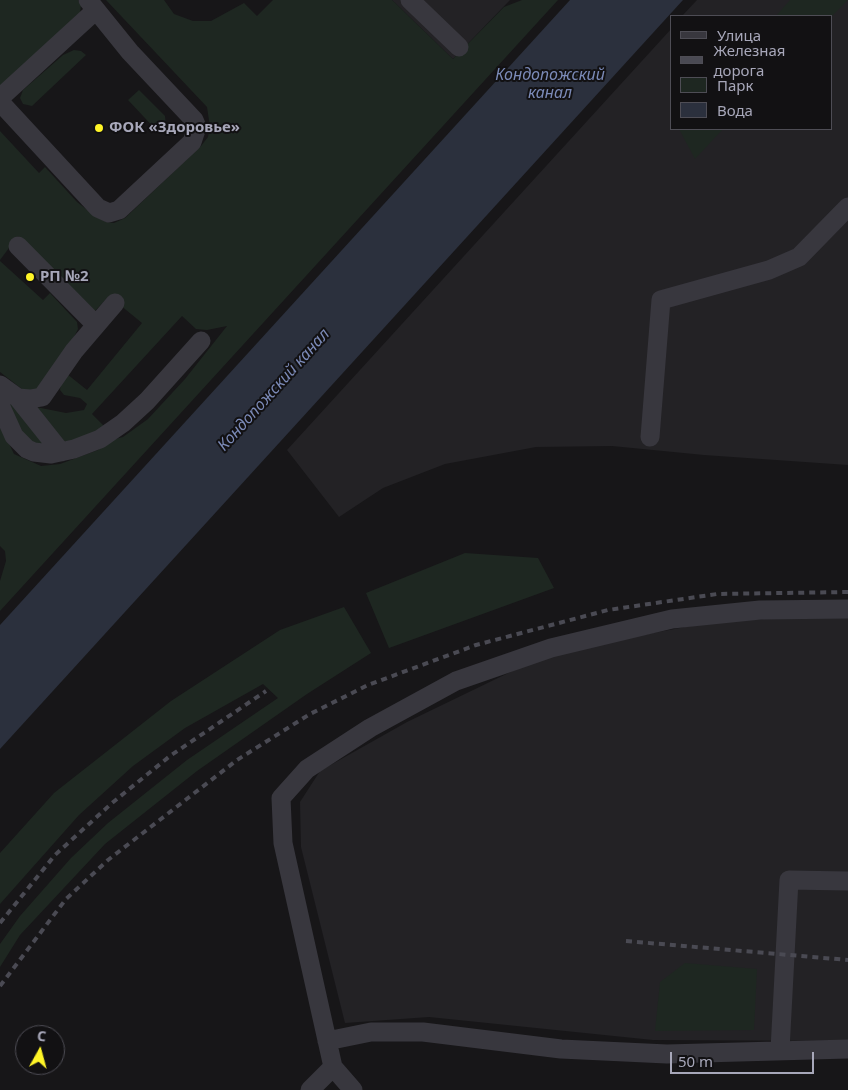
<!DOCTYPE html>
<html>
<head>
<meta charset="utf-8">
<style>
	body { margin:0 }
	#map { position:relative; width:848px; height:1090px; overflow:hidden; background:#171618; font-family:"Noto Sans",sans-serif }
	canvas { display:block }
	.legend { position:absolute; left:670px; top:15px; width:162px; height:115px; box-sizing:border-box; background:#121113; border:1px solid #4e4d55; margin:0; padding:6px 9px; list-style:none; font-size:15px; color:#a7a7b9 }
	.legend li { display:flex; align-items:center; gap:10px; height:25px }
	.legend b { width:25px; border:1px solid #4e4d55 }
	.north { position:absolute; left:15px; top:1025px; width:50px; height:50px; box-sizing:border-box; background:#121113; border:1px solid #4e4d55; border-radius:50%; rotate:7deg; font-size:14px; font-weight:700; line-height:20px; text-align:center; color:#a7a7b9 }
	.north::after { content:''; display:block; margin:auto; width:18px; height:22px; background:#fff527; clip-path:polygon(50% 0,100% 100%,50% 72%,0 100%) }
	.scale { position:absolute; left:670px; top:1052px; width:144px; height:22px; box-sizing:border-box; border:2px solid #a7a7b9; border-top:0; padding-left:6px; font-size:15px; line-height:18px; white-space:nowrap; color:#a7a7b9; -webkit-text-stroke:4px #121113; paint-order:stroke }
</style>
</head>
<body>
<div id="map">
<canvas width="848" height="1090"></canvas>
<ul class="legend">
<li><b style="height:6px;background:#38373e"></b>Улица</li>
<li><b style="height:6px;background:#4a4a53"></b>Железная дорога</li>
<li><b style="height:14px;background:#1e2721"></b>Парк</li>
<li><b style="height:14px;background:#2b303d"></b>Вода</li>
</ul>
<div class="north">С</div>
<div class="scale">50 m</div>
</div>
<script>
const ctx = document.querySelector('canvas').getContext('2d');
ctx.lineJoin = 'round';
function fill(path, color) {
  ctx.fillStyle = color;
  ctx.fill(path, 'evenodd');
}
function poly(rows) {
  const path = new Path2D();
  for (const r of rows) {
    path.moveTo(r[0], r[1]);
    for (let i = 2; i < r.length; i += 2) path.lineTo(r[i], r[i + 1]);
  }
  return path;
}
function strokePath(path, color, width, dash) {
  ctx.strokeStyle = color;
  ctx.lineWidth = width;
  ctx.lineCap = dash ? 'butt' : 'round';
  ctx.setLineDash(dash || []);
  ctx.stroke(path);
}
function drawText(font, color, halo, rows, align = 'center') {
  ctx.font = font + ' "Noto Sans",sans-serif';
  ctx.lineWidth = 4;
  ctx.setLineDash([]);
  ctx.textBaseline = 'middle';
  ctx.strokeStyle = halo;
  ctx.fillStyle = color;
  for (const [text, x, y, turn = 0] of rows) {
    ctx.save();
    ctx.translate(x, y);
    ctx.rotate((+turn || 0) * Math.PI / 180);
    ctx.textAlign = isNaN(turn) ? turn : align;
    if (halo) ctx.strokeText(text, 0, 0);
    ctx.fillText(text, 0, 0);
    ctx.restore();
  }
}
fill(poly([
	[392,0,510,0,453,59],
	[697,0,848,0,848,465,704,455,612,446,536,447,445,464,383,488,339,517,287,450,672,28,672,129,832,129,832,16,682,16],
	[848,617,848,1041,653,1040,429,1017,345,1023,301,847,300,802,320,771,407,722,529,663,579,647,722,620]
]), '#232225');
fill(poly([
	[0,0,78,0,81,5,80,13,0,87],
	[106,0,164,0,174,14,193,21,211,21,244,3,257,16,273,0,392,0,453,59,504,7,522,0,558,0,0,611,0,581,6,561,5,551,0,546,0,425,14,454,41,466,60,464,98,450,115,439,123,437,148,419,185,379,227,326,207,330,196,329,182,316,92,414,107,429,74,442,64,441,31,406,66,413,84,410,87,404,80,398,64,395,60,390,61,382,67,374,87,390,142,323,109,296,94,312,64,280,18,236,0,260,0,131,39,173,45,167,77,202,95,216,106,222,114,223,125,218,201,146,208,137,210,127,207,107],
	[790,0,848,0,832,16,776,16],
	[74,50,81,51,86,55,32,106,23,104,20,98,23,90,63,55],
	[139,90,165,116,166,126,159,133,128,100],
	[679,129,723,129,695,159],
	[0,261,43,300,50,293,77,322,78,329,74,337,40,390,27,393,0,372],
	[0,395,13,401,53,449,22,438],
	[465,553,538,558,554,588,389,648,366,593],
	[344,607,371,653,307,694,197,771,105,844,20,935,0,967,0,944,20,916,71,858,108,823,187,760,278,698,263,684,185,728,133,766,79,815,0,904,0,853,54,793,171,701,280,630],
	[685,963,757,969,754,1030,655,1031,660,982]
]), '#1e2721');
fill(poly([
	[570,0,683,0,0,749,0,625]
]), '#2b303d');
strokePath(poly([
	[410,0,459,47],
	[0,98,96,10],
	[0,102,98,208,109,213,119,210,192,142,197,127,194,120,130,52,88,0],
	[18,246,96,325],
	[0,385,18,398,30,399,42,397,74,351,115,303],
	[18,398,61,452],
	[0,405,14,436,27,449,34,452,51,454,74,449,100,439,123,423,147,401,201,341],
	[650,437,661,300,769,270,799,257,848,207],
	[327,1041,371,1032,423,1032,561,1049,667,1054,848,1049],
	[780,1050,789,880,848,881],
	[310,1090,333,1067],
	[353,1090,333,1067,283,843,281,798,307,769,370,728,456,681,551,648,672,619,760,610,848,609]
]), '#38373e', 19);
strokePath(poly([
	[0,923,55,855,112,803,170,756,266,691],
	[626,941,848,960],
	[0,986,66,899,108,860,237,760,310,714,368,685,476,645,608,610,717,594,848,592]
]), '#4a4a53', 4, [6, 5]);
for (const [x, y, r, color] of [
	[99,128,5,"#fff527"],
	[30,277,5,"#fff527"]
]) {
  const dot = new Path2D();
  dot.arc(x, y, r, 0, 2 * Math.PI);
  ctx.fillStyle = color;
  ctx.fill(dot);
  strokePath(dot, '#121113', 2);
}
drawText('bold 15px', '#a7a7b9', '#121113', [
	["ФОК «Здоровье»",109,128],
	["РП №2",40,277]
], 'left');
drawText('italic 16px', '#7b8ab7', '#121113', [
	["Кондопожский",550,75],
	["канал",550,93],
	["Кондопожский канал",274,390,-48]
]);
</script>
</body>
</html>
